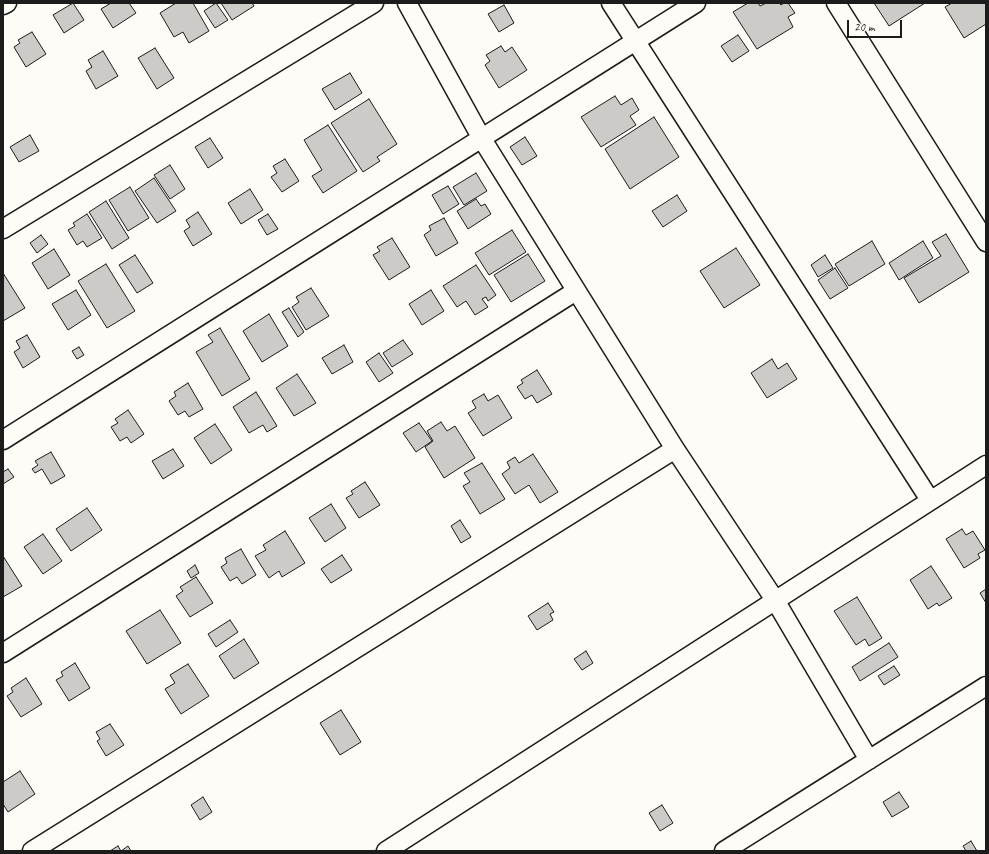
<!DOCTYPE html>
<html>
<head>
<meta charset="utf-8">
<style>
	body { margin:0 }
	#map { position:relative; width:989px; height:854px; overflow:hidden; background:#fdfcf7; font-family:Caveat,sans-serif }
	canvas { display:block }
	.frame { position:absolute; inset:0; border:4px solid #1c1c1c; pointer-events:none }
	.scale { position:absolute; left:847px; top:20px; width:55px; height:18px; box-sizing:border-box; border:2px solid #1c1c1c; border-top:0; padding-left:5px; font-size:12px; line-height:14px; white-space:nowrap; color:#1c1c1c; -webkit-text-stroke:3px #fdfcf7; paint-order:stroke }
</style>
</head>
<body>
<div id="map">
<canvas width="989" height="854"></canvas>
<div class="frame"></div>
<div class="scale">20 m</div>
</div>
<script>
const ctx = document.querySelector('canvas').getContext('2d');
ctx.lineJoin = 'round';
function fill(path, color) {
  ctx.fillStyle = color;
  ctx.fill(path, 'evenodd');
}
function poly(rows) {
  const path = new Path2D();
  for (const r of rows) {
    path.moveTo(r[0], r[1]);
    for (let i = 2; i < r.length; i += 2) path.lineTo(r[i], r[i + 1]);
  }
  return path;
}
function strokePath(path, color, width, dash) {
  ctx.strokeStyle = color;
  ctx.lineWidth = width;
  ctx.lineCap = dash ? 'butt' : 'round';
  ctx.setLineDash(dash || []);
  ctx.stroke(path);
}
const building = poly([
	[73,3,84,20,64,33,53,15,73,3],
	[111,3,129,3,136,13,113,28,101,9,111,3],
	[176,3,193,3,209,31,189,43,183,32,174,37,160,13,176,3],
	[216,3,228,20,215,28,204,11,216,3],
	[221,3,252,3,254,6,232,20,221,3],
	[748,3,758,3,760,6,766,3,779,3,781,5,784,3,788,3,795,13,788,17,793,27,757,49,733,12,748,3],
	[874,3,925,3,889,26,874,3],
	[952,3,986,3,986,24,964,38,945,7,952,3],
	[504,5,514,23,499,32,488,14,504,5],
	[32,32,46,54,26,67,14,47,20,43,18,40,32,32],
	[738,35,749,51,732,62,721,46,738,35],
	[501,46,505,52,512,47,527,70,499,88,485,65,490,61,486,55,501,46],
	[155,48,174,78,157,89,138,58,155,48],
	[103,51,118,76,96,89,86,71,92,67,88,60,103,51],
	[350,73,362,93,335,110,322,89,350,73],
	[615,96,621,105,632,98,639,110,630,116,636,125,601,147,581,117,615,96],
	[369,99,397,144,377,157,380,161,363,172,331,123,369,99],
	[654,117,679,157,630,189,605,149,654,117],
	[328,125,357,171,323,193,312,176,322,170,304,140,328,125],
	[30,135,39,151,19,162,10,147,30,135],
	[525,137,537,156,522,165,510,147,525,137],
	[210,138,223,158,208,168,195,147,210,138],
	[285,159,299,181,282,192,271,177,277,173,273,166,285,159],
	[170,165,185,189,170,199,154,175,170,165],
	[476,173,487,191,464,205,453,187,476,173],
	[154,178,176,211,157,223,135,191,154,178],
	[448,186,459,204,443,214,432,195,448,186],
	[130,187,149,218,128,231,109,200,130,187],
	[250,189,263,210,241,224,228,203,250,189],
	[677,195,687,211,663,227,652,211,677,195],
	[476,199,481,206,485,204,491,214,468,229,457,211,476,199],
	[106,201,129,238,112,249,89,212,106,201],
	[198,212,212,234,193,246,184,231,190,227,186,220,198,212],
	[87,214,102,238,87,247,83,241,77,245,68,230,75,226,73,223,87,214],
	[268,214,278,229,267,235,258,220,268,214],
	[444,218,458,243,436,256,424,235,431,230,429,226,444,218],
	[512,230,526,252,489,275,475,253,512,230],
	[946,234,969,272,919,303,904,278,941,256,932,242,946,234],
	[41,235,48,244,37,253,30,243,41,235],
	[392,238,410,267,389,280,373,255,380,251,377,247,392,238],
	[872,241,885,264,849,286,835,264,872,241],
	[923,241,933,258,899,280,889,263,923,241],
	[736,248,760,285,724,308,700,271,736,248],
	[54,249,70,275,48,289,32,263,54,249],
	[528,254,545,281,511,302,494,275,528,254],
	[135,255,153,283,137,293,119,265,135,255],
	[825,255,833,268,818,277,811,265,825,255],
	[106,264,135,311,107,328,78,281,106,264],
	[476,265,496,295,488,301,486,297,482,299,488,307,475,315,466,301,457,307,443,286,476,265],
	[835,268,848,288,830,299,818,280,835,268],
	[3,273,25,308,3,321,3,273],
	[311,288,329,316,306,330,292,307,299,302,296,297,311,288],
	[76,290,91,315,68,330,52,304,76,290],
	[431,290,444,311,422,325,409,304,431,290],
	[289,308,304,332,298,337,282,312,289,308],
	[269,314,288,346,262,362,243,331,269,314],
	[220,328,250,379,222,396,196,352,213,342,208,335,220,328],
	[27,335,40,357,23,368,14,352,20,348,16,341,27,335],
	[403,340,413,354,392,367,383,353,403,340],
	[344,345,353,362,332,374,322,358,344,345],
	[79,347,84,355,77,359,72,351,79,347],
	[379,353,393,373,379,382,366,362,379,353],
	[772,359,778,369,787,363,797,379,767,398,751,373,772,359],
	[537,370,552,394,537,403,532,395,525,399,517,387,523,383,521,380,537,370],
	[297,374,316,403,294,416,276,388,297,374],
	[188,383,203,409,189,417,185,411,178,415,169,401,176,396,174,392,188,383],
	[256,392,277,426,267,432,263,425,249,433,233,407,256,392],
	[484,394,488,401,498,395,512,418,483,436,468,413,476,408,472,401,484,394],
	[128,410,144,434,131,443,127,437,120,441,111,427,118,423,115,419,128,410],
	[441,422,447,431,455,426,475,458,444,478,425,447,433,441,427,431,441,422],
	[419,423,432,441,416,452,403,433,419,423],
	[215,424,232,450,211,464,194,438,215,424],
	[173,449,184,466,163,479,152,461,173,449],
	[51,452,65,476,51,484,42,469,35,473,32,469,38,465,35,461,51,452],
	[533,454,558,492,540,503,529,485,515,494,502,474,510,468,507,462,515,457,519,463,533,454],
	[482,463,505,499,480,514,463,486,470,482,464,473,482,463],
	[8,469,14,477,3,484,3,472,8,469],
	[365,482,380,505,359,518,346,498,353,494,351,491,365,482],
	[331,504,346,528,325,542,309,518,331,504],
	[87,508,102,530,71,551,56,529,87,508],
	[460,520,471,537,461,543,451,526,460,520],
	[962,529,966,535,973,531,985,550,978,554,980,558,964,568,946,539,962,529],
	[285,531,305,563,282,577,279,571,269,578,255,556,266,550,263,545,285,531],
	[43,534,62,561,43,574,24,547,43,534],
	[241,549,256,575,242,584,237,577,230,581,221,567,227,563,225,558,241,549],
	[342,555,352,570,331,583,321,569,342,555],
	[3,556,22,586,3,597,3,556],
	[195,565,199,573,191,578,187,571,195,565],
	[931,566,952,598,939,606,937,603,928,609,910,580,931,566],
	[196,577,213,603,190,617,176,596,183,591,180,587,196,577],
	[986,589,986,603,980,593,986,589],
	[857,597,882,638,869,646,865,639,856,645,834,611,857,597],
	[548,603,554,612,550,614,553,620,537,630,528,616,548,603],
	[160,610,181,643,147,664,126,631,160,610],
	[230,620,238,632,216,647,208,634,230,620],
	[244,639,259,663,234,679,219,656,244,639],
	[889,643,898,657,860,681,852,667,889,643],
	[586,651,593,663,582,670,574,659,586,651],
	[75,663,90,688,69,701,56,680,63,676,61,672,75,663],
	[188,664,209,696,181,714,165,689,175,683,170,675,188,664],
	[894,666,900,675,884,685,878,676,894,666],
	[26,678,42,704,21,717,7,696,13,692,11,688,26,678],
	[341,710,361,742,340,755,320,723,341,710],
	[110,724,124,745,106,756,97,741,100,739,96,732,110,724],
	[20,771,35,794,8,812,3,804,3,782,20,771],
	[899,792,909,807,892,817,883,802,899,792],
	[203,797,212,812,200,820,191,805,203,797],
	[662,805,673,823,660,831,649,813,662,805],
	[971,841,977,851,966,851,963,846,971,841],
	[118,846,121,851,128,846,131,851,110,851,118,846]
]);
fill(building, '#cccbc8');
strokePath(building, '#1c1c1c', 1);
const minor = poly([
	[407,3,482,139,675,449,775,600,869,760],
	[611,3,930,500],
	[836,3,986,242],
	[3,5,7,3],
	[3,229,374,3],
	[3,440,696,3],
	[3,653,576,291],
	[32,851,675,449],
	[386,851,986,465],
	[724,851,986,686]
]);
strokePath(minor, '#1c1c1c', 21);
strokePath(minor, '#fdfcf7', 18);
</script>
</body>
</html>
